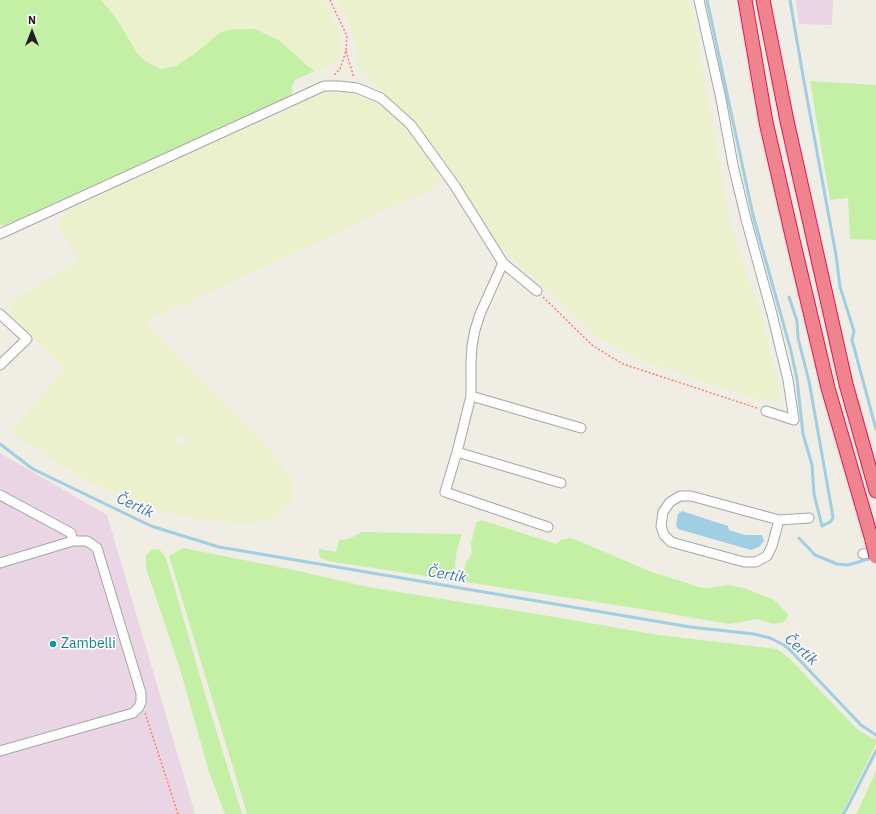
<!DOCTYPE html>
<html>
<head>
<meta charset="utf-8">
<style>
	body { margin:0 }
	#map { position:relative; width:876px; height:814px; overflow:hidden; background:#f0ede4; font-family:"IBM Plex Sans",sans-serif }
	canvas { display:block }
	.north { position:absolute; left:12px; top:12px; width:40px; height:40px; -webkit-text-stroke:3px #fff; paint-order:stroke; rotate:0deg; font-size:11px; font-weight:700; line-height:16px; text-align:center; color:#1e1e1e }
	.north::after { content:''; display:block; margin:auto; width:14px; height:18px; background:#1e1e1e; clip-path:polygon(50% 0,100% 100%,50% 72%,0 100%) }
</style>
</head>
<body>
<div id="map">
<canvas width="876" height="814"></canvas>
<div class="north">N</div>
</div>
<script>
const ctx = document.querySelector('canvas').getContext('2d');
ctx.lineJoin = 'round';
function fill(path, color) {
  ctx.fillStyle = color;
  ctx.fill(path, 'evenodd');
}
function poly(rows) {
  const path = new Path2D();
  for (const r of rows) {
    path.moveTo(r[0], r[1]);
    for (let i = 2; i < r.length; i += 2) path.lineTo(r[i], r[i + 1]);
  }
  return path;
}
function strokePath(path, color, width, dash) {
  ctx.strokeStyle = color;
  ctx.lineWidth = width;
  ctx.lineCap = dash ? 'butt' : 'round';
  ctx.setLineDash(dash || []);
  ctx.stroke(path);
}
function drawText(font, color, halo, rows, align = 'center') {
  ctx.font = font + ' "IBM Plex Sans",sans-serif';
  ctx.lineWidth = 3;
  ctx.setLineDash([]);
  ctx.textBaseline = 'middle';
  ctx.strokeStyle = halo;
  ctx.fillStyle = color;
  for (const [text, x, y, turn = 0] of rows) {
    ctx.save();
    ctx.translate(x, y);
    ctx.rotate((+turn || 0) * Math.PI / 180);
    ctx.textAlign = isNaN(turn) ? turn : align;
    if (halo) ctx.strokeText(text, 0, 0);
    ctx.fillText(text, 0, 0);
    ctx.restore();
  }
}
fill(poly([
	[796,0,833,0,832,25,799,24],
	[0,453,107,515,195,814,0,814]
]), '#ead5e4');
fill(poly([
	[101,0,324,0,339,31,342,42,341,51,338,58,328,69,315,71,310,68,280,41,267,34,255,29,238,29,197,52,176,66,160,69,145,61,137,53,116,18],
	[336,0,689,0,693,13,698,46,728,212,745,270,759,308,765,331,781,397,780,402,775,403,747,396,636,358,604,341,588,329,525,269,510,256,494,239,482,222,465,192,431,143,414,121,361,71,358,66,356,48,351,30],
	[330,93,350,94,371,100,392,113,426,151,439,175,440,180,438,184,432,189,150,320,148,322,149,326,260,439,286,469,292,479,294,485,292,498,289,504,282,513,272,520,244,524,195,518,163,511,92,483,58,463,10,432,64,369,10,313,10,303,27,292,76,261,77,258,61,230,60,220,64,212,221,139,252,125,273,118,299,103,314,97],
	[185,436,188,437,187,442,179,444,175,442,179,437]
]), '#ecf1cd');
fill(poly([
	[0,0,101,0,116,18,137,53,145,61,160,69,176,66,197,52,219,33,228,30,245,29,255,29,280,41,310,68,315,71,295,80,291,89,293,91,291,95,240,120,9,225,2,226,0,225],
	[810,81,876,85,876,240,850,239,848,198,830,200],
	[481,520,556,544,561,540,569,538,576,540,652,572,699,587,708,588,728,585,747,589,774,600,788,614,787,619,783,622,773,624,758,619,730,624,629,607,328,561,320,557,319,553,319,549,336,552,339,540,349,539,362,532,462,534,457,549,455,565,456,570,459,572,464,570,466,562,472,554,471,544,476,523],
	[183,548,294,570,373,588,537,614,659,635,777,649,789,658,858,730,876,740,876,744,842,814,247,814,169,556],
	[154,549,160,550,166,558,208,704,242,814,225,814,209,772,180,669,146,568,146,555,150,551],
	[876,771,876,814,856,814,861,804]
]), '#c3f0a4');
fill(poly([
	[682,511,728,526,729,530,745,535,762,535,764,541,759,547,751,550,678,529,676,525,678,514]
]), '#a0cee2');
strokePath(poly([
	[707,0,753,215,791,351,797,379,803,434,812,465,814,494,822,526],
	[790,0,803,76,836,255,840,287,854,331,852,340,876,429],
	[789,297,797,321,798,338,809,381,832,511,833,518,830,522,822,526],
	[0,444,33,469,151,526,219,547,690,627,754,634,770,638,784,645,790,650,861,725,876,735],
	[799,538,815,555,837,564,848,565,872,558],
	[843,814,846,810,876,751]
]), '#a0cee2', 3);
const minor = poly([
	[699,0,721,99,733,165,746,219,772,314,788,380,794,420,766,411],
	[0,234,324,86,339,86,357,88,381,98,411,125,455,186,503,263,537,291],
	[0,314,27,339,0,365],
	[471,396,471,362,472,346,475,330,480,314,503,263],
	[457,452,445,492,548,527],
	[561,483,457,452,471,396,581,428],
	[0,495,71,533,73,541],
	[779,520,772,546,767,556,756,562,744,562,671,542,664,535,661,526,663,512,670,502,680,496,691,496,779,520,809,518],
	[863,554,876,551],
	[0,563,73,541,87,541,97,548,141,693,141,702,139,707,133,713,0,751]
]);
const highway = poly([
	[745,0,766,122,793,240,828,388,872,540],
	[763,0,787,121,846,384,876,491]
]);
strokePath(minor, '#a5a5a5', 11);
strokePath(highway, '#ec134c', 15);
strokePath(poly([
	[330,0,347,36,346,51,340,69,333,76],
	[346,51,354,78],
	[543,297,593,346,623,364,757,408],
	[145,713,146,716,178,814]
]), '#ff8266', 1.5, [2, 2]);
strokePath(minor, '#fff', 9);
strokePath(highway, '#ef848f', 13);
const highwayBridge = poly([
	[872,540,876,557]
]);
strokePath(highwayBridge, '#ec134c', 15, []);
strokePath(highwayBridge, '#ef848f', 13);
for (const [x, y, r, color] of [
	[53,644,4,"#0f9aa8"]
]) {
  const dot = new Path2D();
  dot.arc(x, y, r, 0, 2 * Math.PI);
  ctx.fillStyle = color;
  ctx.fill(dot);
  strokePath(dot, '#fff', 1.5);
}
drawText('14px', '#0d838f', '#fff', [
	["Zambelli",61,644]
], 'left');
drawText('italic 15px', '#4173b8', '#fff', [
	["Čertík",135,506,25],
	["Čertík",447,575,10],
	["Čertík",801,650,42]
]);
</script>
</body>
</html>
